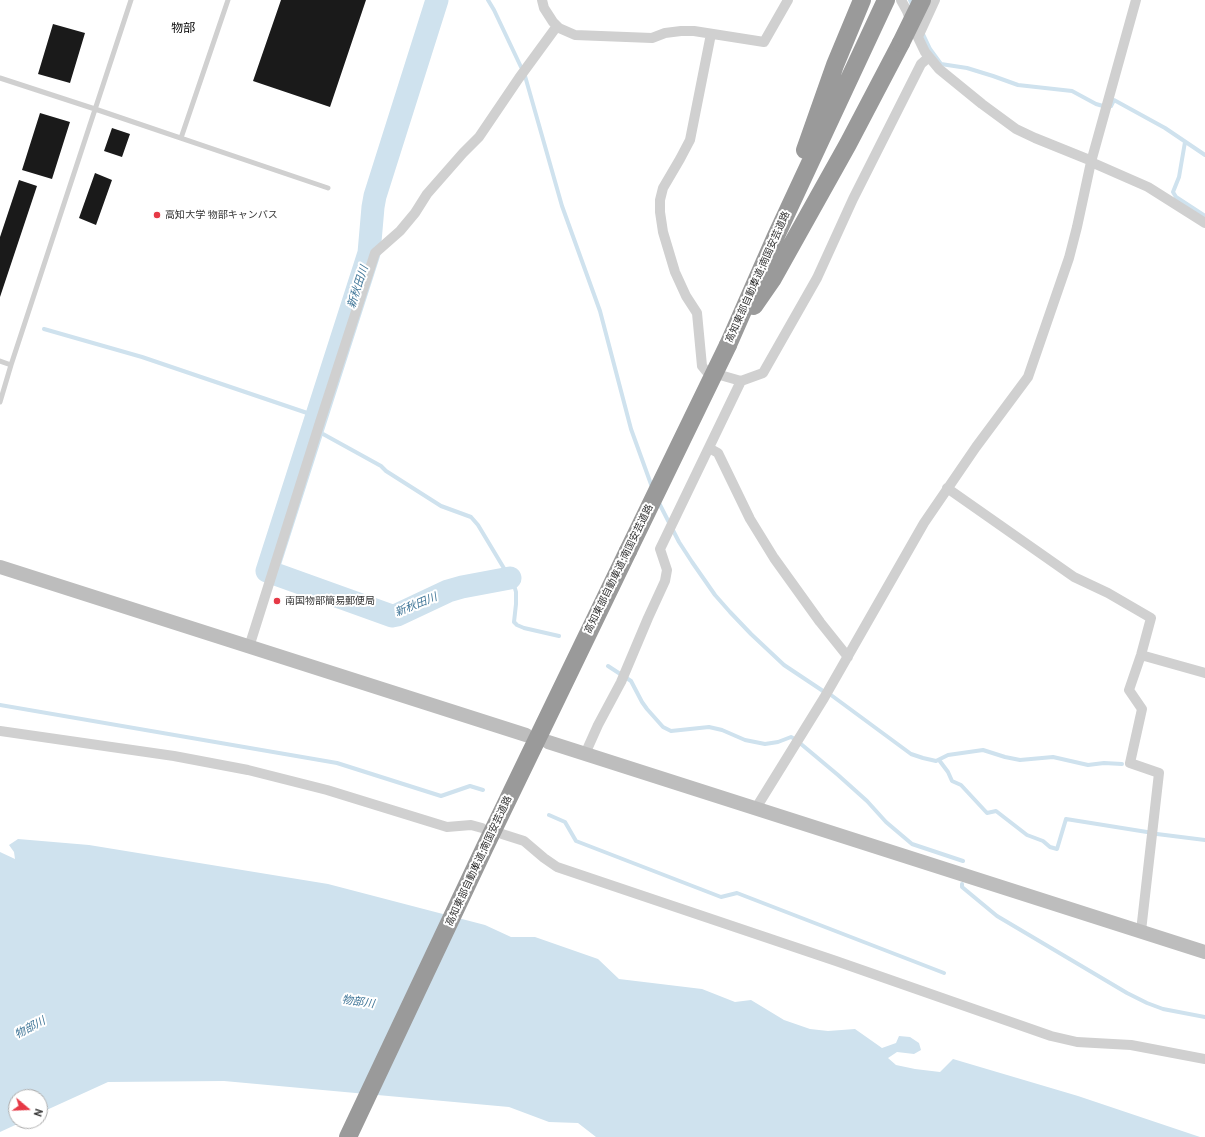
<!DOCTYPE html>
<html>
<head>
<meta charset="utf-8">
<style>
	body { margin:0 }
	#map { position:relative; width:1205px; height:1137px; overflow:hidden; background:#fff; font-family:"PT Sans",sans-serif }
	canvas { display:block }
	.north { position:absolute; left:8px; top:1089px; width:40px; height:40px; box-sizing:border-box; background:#fff; border:1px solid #adadad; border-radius:50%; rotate:109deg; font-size:11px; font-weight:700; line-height:16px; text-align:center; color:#333 }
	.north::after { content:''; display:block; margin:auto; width:14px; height:18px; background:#e63946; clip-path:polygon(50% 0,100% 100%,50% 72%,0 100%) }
</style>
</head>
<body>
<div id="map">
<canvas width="1205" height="1137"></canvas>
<div class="north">N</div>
</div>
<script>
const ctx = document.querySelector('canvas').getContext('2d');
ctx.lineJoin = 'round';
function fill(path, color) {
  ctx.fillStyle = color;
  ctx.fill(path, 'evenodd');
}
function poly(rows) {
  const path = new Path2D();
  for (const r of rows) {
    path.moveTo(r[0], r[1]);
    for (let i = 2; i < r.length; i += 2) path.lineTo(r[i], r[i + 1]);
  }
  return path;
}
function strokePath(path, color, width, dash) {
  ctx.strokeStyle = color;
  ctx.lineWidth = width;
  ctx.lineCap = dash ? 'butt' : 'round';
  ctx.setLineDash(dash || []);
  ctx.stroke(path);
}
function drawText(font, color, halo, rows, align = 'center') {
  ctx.font = font + ' "PT Sans","Noto Sans JP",sans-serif';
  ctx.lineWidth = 4;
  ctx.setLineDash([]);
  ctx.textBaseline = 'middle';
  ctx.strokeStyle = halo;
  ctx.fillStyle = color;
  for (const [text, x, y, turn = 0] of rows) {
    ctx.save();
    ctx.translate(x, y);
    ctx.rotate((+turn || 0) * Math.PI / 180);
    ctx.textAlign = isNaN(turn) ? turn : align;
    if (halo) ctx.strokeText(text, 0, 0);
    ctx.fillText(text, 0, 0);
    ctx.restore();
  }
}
fill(poly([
	[18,839,89,845,328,884,485,925,511,937,535,937,598,959,619,979,702,989,735,1002,751,1000,784,1020,810,1029,828,1031,855,1029,882,1048,896,1043,899,1036,910,1037,919,1043,921,1050,914,1054,897,1052,888,1058,896,1065,915,1069,940,1072,953,1059,1078,1096,1200,1137,596,1137,578,1123,549,1122,509,1107,224,1081,108,1082,40,1113,40,1097,16,1097,16,1121,24,1121,0,1132,0,852,15,859,14,852,9,845]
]), '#cfe2ee');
strokePath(poly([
	[488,0,494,10,521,67],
	[910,0,913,7],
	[922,32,930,49,941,64,967,68,993,76,1018,85,1072,91,1096,104,1103,106],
	[525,76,562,206,600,311,631,429,652,487],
	[1111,106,1114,100,1165,128,1205,155],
	[1185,142,1179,177,1173,192,1176,197,1205,216],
	[44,329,142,357,316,416],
	[323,434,381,466,386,471,441,506,471,517,478,525,514,585,516,592,516,604,514,622,517,625,524,628,559,636],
	[658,501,679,542,692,562,715,595,730,612,751,634,784,665,823,691],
	[608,666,631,681,642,702,647,709,663,727,671,731,709,727,722,730,745,740,765,744,778,742,791,737,793,738],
	[831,695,911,754,923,758,936,761,948,755,983,750,1005,757,1020,760,1053,757,1088,765,1104,763,1122,764],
	[0,705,337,763,441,796,470,786,483,790],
	[801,744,838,775,867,801,886,822,912,844,963,861],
	[939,760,948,772,952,781,961,785,987,813,996,811,1027,835,1043,841,1050,847,1057,849,1066,819,1147,832],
	[549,815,565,822,576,841,721,897,737,893,944,973],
	[1157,834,1205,840],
	[962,884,962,887,997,916,1127,993,1147,1003,1163,1009,1205,1017]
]), '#cfe2ee', 4);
strokePath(poly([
	[267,571,369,253,373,207,375,196,437,0],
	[278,575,392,616,397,615,448,591,462,587,510,578]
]), '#cfe2ee', 23);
fill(poly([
	[281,0,366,0,330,107,253,81],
	[53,24,85,33,70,83,38,74],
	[40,113,70,122,52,179,22,170],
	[112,128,130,134,122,157,104,151],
	[95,173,112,180,96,225,79,218],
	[19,180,37,186,0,297,0,237]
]), '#1a1a1a');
strokePath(poly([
	[0,78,95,109,328,188],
	[181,138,228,0],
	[0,361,11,365,131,0],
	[0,402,11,365]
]), '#d0d0d0', 5);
strokePath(poly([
	[542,0,544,8,553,22,559,28,575,35,652,38,665,33,681,31,694,31,764,42,788,0],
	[901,0,907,11,912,25,925,52,939,69,982,104,1016,129,1035,138,1092,161],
	[711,34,690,140,680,159,663,188,660,200,660,212,663,232,675,272,686,296,697,313,702,366,706,371,741,381,763,373,817,278,853,199,921,64,929,57],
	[918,37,935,0],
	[1091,162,1148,187,1205,223],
	[709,448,718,453,750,519,774,558,820,622,848,657],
	[947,488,1074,577,1108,593,1151,618,1141,655,1129,690,1142,709,1130,763,1159,773,1141,931],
	[249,647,321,419,375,253,400,231,415,213,427,194,463,153,479,137,519,78,557,26],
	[1141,655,1205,673],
	[0,731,174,756,248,770,327,790,447,827,471,825,482,828],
	[585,754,598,725,621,682,648,618,665,581,667,570,660,549,741,381],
	[756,808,824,698,924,523,976,447,1028,377,1069,258,1077,227,1091,162,1136,0],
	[502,834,524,841,544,858,557,867,836,961,1051,1036,1077,1042,1131,1045,1205,1059]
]), '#d0d0d0', 10);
strokePath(poly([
	[0,567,526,735],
	[548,742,1205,952]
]), '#bdbdbd', 14);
strokePath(poly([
	[805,150,835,65,862,0],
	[754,306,772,280,848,144,901,43],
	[728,345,775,238,886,0],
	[348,1137,484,849,628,551]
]), '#9a9a9a', 18);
strokePath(poly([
	[901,43,922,0],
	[628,551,728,345]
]), '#9a9a9a', 18);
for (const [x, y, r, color] of [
	[157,215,4,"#e63946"],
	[277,601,4,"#e63946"]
]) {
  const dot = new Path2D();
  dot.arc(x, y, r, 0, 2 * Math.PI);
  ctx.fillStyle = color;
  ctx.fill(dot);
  strokePath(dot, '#fff', 1.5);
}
drawText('10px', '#333', '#fff', [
	["高知大学 物部キャンパス",165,215],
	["南国物部簡易郵便局",285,601]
], 'left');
drawText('10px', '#333', '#fff', [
	["高知東部自動車道;南国安芸道路",758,277,-66],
	["高知東部自動車道;南国安芸道路",619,569,-64],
	["高知東部自動車道;南国安芸道路",479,861,-65]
]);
drawText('italic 11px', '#3f7597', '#fff', [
	["新秋田川",358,287,-72],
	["新秋田川",416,605,-22],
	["物部川",358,1002,8],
	["物部川",30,1028,-28]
]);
drawText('12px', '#000', '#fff', [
	["物部",183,29]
]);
</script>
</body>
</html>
